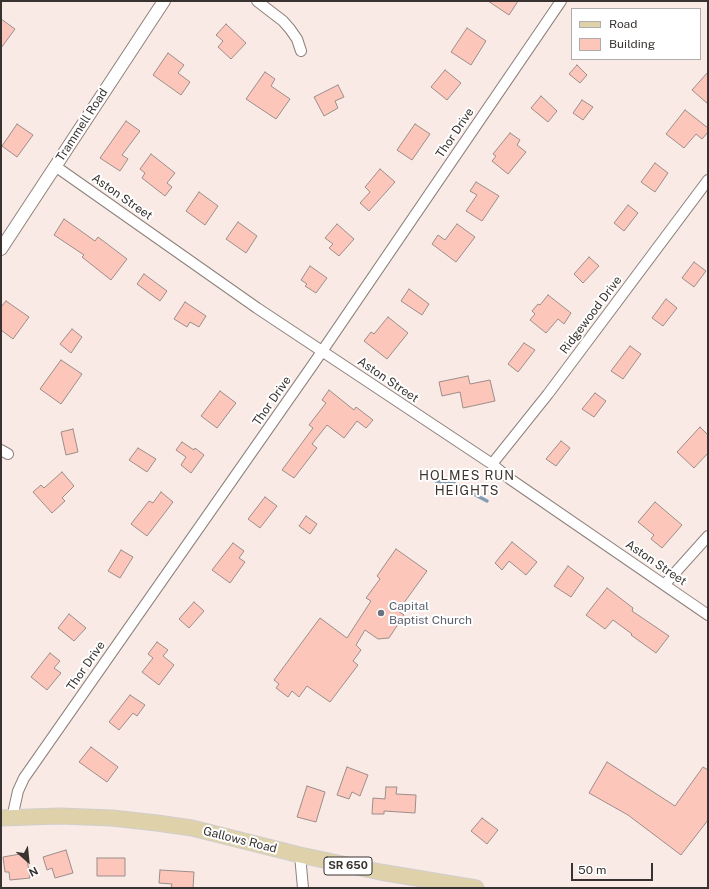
<!DOCTYPE html>
<html>
<head>
<meta charset="utf-8">
<style>
	body { margin:0 }
	#map { position:relative; width:709px; height:889px; overflow:hidden; background:#f9eae5; font-family:"Public Sans",sans-serif }
	canvas { display:block }
	.frame { position:absolute; inset:0; border:2px solid #383330; pointer-events:none }
	.legend { position:absolute; left:571px; top:8px; width:130px; height:52px; box-sizing:border-box; background:#fff; border:1px solid #afadac; margin:0; padding:5px 7px; list-style:none; font-size:12px; color:#383330 }
	.legend li { display:flex; align-items:center; gap:8px; height:20px }
	.legend b { width:20px; border:1px solid #afadac }
	.north { position:absolute; left:8px; top:841px; width:40px; height:40px; -webkit-text-stroke:3px #fff; paint-order:stroke; rotate:153deg; font-size:11px; font-weight:700; line-height:16px; text-align:center; color:#383330 }
	.north::after { content:''; display:block; margin:auto; width:14px; height:18px; background:#383330; clip-path:polygon(50% 0,100% 100%,50% 72%,0 100%) }
	.scale { position:absolute; left:571px; top:863px; width:82px; height:18px; box-sizing:border-box; border:2px solid #383330; border-top:0; padding-left:5px; font-size:12px; line-height:14px; white-space:nowrap; color:#383330; -webkit-text-stroke:3px #fff; paint-order:stroke }
</style>
</head>
<body>
<div id="map">
<canvas width="709" height="889"></canvas>
<div class="frame"></div>
<ul class="legend">
<li><b style="height:5px;background:#dfd2aa"></b>Road</li>
<li><b style="height:11px;background:#fcc6ba"></b>Building</li>
</ul>
<div class="north">N</div>
<div class="scale">50 m</div>
</div>
<script>
const ctx = document.querySelector('canvas').getContext('2d');
ctx.lineJoin = 'round';
function poly(rows) {
  const path = new Path2D();
  for (const r of rows) {
    path.moveTo(r[0], r[1]);
    for (let i = 2; i < r.length; i += 2) path.lineTo(r[i], r[i + 1]);
  }
  return path;
}
function strokePath(path, color, width, dash) {
  ctx.strokeStyle = color;
  ctx.lineWidth = width;
  ctx.lineCap = dash ? 'butt' : 'round';
  ctx.setLineDash(dash || []);
  ctx.stroke(path);
}
function fill(path, color) {
  ctx.fillStyle = color;
  ctx.fill(path, 'evenodd');
}
function drawText(font, color, halo, rows, align = 'center') {
  ctx.font = font + ' "Public Sans",sans-serif';
  ctx.lineWidth = 4;
  ctx.setLineDash([]);
  ctx.textBaseline = 'middle';
  ctx.strokeStyle = halo;
  ctx.fillStyle = color;
  for (const [text, x, y, turn = 0] of rows) {
    ctx.save();
    ctx.translate(x, y);
    ctx.rotate((+turn || 0) * Math.PI / 180);
    ctx.textAlign = isNaN(turn) ? turn : align;
    if (halo) ctx.strokeText(text, 0, 0);
    ctx.fillText(text, 0, 0);
    ctx.restore();
  }
}
strokePath(poly([
	[436,481,453,483,487,501]
]), '#849db6', 3.5);
const building = poly([
	[488,1,518,1,509,15,488,1],
	[1,19,15,29,1,48,1,19],
	[226,24,246,43,231,59,218,47,223,41,216,35,226,24],
	[467,28,486,41,471,65,451,52,467,28],
	[168,53,184,65,178,73,190,82,181,95,153,75,168,53],
	[577,65,587,75,580,83,569,74,577,65],
	[445,70,461,83,447,100,431,87,445,70],
	[265,72,275,79,271,86,290,99,276,119,246,99,265,72],
	[708,72,708,104,692,90,708,72],
	[338,85,344,97,335,101,338,108,324,116,314,97,338,85],
	[541,96,557,111,548,122,531,108,541,96],
	[582,100,593,107,583,120,573,113,582,100],
	[685,110,708,128,708,132,702,139,696,134,684,148,666,134,685,110],
	[126,121,140,131,122,155,128,159,120,171,100,158,126,121],
	[17,124,33,135,17,157,2,146,17,124],
	[415,124,430,134,412,160,397,150,415,124],
	[510,133,520,140,517,145,526,152,508,174,492,161,496,156,493,154,510,133],
	[151,154,175,173,167,183,172,187,165,196,142,178,145,173,140,169,151,154],
	[655,163,668,173,655,192,641,182,655,163],
	[380,169,395,182,369,211,360,203,370,192,365,187,380,169],
	[476,182,499,196,482,221,466,211,477,195,470,191,476,182],
	[199,192,218,206,205,225,186,211,199,192],
	[628,205,638,213,624,231,614,223,628,205],
	[64,219,95,241,98,237,127,259,111,280,82,257,84,255,54,235,64,219],
	[238,222,257,236,246,253,226,239,238,222],
	[337,224,354,239,339,256,329,248,333,244,325,238,337,224],
	[457,224,475,237,456,262,432,244,438,235,445,240,457,224],
	[589,257,599,266,583,283,574,274,589,257],
	[694,262,706,271,694,287,682,278,694,262],
	[310,266,327,278,316,293,305,286,307,284,301,280,310,266],
	[144,274,167,291,160,301,137,284,144,274],
	[409,289,429,304,422,315,401,301,409,289],
	[548,295,571,313,564,324,558,319,546,333,530,320,535,314,532,311,538,304,540,305,548,295],
	[666,299,677,308,663,326,652,318,666,299],
	[6,301,29,317,13,339,1,330,1,307,6,301],
	[185,302,206,316,199,327,190,322,187,327,174,319,185,302],
	[388,317,408,333,387,359,364,341,371,332,374,334,388,317],
	[72,329,82,337,71,353,60,344,72,329],
	[524,343,535,350,518,372,508,364,524,343],
	[630,346,641,354,623,379,611,371,630,346],
	[61,360,82,374,61,404,40,389,61,360],
	[468,376,470,384,490,380,495,401,463,408,460,392,442,396,439,382,468,376],
	[329,390,354,410,356,407,373,420,366,428,357,421,344,438,327,425,312,444,317,448,294,478,282,470,313,428,309,425,326,403,322,400,329,390],
	[220,391,236,403,217,428,201,416,220,391],
	[595,393,606,401,594,417,582,409,595,393],
	[700,427,708,435,708,453,694,468,677,452,700,427],
	[73,429,78,452,66,455,61,432,73,429],
	[561,441,570,448,556,466,546,459,561,441],
	[182,442,194,450,195,448,204,455,191,473,181,465,186,457,176,450,182,442],
	[138,448,156,459,147,472,129,460,138,448],
	[62,472,74,486,62,498,65,501,52,513,33,492,41,485,44,488,62,472],
	[161,492,173,502,147,536,131,524,149,501,153,503,161,492],
	[265,497,277,506,260,528,248,519,265,497],
	[655,502,682,525,662,548,651,539,654,535,638,522,655,502],
	[306,516,317,524,310,534,299,526,306,516],
	[512,542,537,562,526,575,509,561,502,570,495,563,512,542],
	[233,543,244,551,239,558,245,562,230,583,212,570,233,543],
	[396,549,427,571,398,611,404,615,389,638,378,639,365,630,356,645,361,650,353,661,358,665,330,702,307,686,299,697,292,691,288,697,276,688,279,684,274,680,320,618,347,638,371,601,366,598,380,579,377,576,396,549],
	[121,550,133,557,120,578,108,571,121,550],
	[568,566,584,578,571,597,554,586,568,566],
	[607,588,633,608,632,611,669,636,656,653,631,635,632,634,613,620,605,629,586,615,607,588],
	[194,602,204,611,189,628,179,619,194,602],
	[69,614,86,628,74,641,58,628,69,614],
	[157,642,168,650,163,656,174,665,159,685,142,672,153,658,148,654,157,642],
	[50,653,60,661,54,668,61,673,47,690,31,677,50,653],
	[130,695,145,705,137,716,133,713,119,730,109,722,130,695],
	[91,747,118,767,107,782,79,762,91,747],
	[607,762,675,806,703,767,708,770,708,820,681,855,628,815,589,793,607,762],
	[347,767,368,775,360,796,352,792,349,799,337,795,347,767],
	[307,786,325,792,316,822,297,817,307,786],
	[386,787,397,787,396,794,416,795,415,813,384,811,384,814,372,814,373,798,385,799,386,787],
	[482,818,498,830,487,844,471,831,482,818],
	[66,850,73,873,55,878,52,868,47,870,43,857,66,850],
	[26,853,30,878,10,880,9,872,5,872,3,857,26,853],
	[97,858,125,858,125,876,97,876,97,858],
	[160,870,194,872,193,888,171,888,172,884,159,883,160,870]
]);
fill(building, '#fcc6ba');
strokePath(building, '#9c8d8a', 1);
const minor = poly([
	[257,1,283,21,290,29,297,39,301,51],
	[55,166,257,308,492,464,510,479,708,615],
	[1,450,8,454],
	[492,464,548,394,708,180],
	[665,584,708,536],
	[12,818,18,791,24,778,312,366,561,1],
	[300,855,303,888]
]);
const tertiary = poly([
	[1,249,164,1]
]);
const primary = poly([
	[1,818,60,816,112,818,157,823,192,828,300,855,380,872,476,888]
]);
strokePath(minor, '#8e817c', 12);
strokePath(tertiary, '#8e817c', 14);
strokePath(primary, '#cfcecd', 17);
strokePath(minor, '#fff', 10);
strokePath(tertiary, '#fff', 12);
strokePath(primary, '#dfd2aa', 15);
for (const [x, y, r, color] of [
	[381,613,4,"#6b7280"]
]) {
  const dot = new Path2D();
  dot.arc(x, y, r, 0, 2 * Math.PI);
  ctx.fillStyle = color;
  ctx.fill(dot);
  strokePath(dot, '#fff', 1.5);
}
for (const [x, y, w] of [
	[348,866,48]
]) {
  const box = new Path2D();
  box.roundRect(x - w / 2, y - 9, w, 18, 3);
  ctx.fillStyle = '#fff';
  ctx.fill(box);
  strokePath(box, '#383330', 1);
}
drawText('bold 11px', '#383330', null, [
	["SR 650",348,866]
]);
drawText('12px', '#383330', '#fff', [
	["Trammell Road",82,125,-57],
	["Thor Drive",455,133,-56],
	["Aston Street",122,197,35],
	["Ridgewood Drive",591,315,-53],
	["Aston Street",388,380,34],
	["Thor Drive",272,401,-55],
	["Aston Street",656,563,34],
	["Thor Drive",86,666,-55],
	["Gallows Road",240,840,14]
]);
drawText('12px', '#5b616d', '#fff', [
	["Capital",389,606],
	["Baptist Church",389,620]
], 'left');
ctx.letterSpacing = '1px';
drawText('13px', '#3f342f', '#fff', [
	["HOLMES RUN",467,476],
	["HEIGHTS",467,491]
]);
ctx.letterSpacing = '0px';
</script>
</body>
</html>
